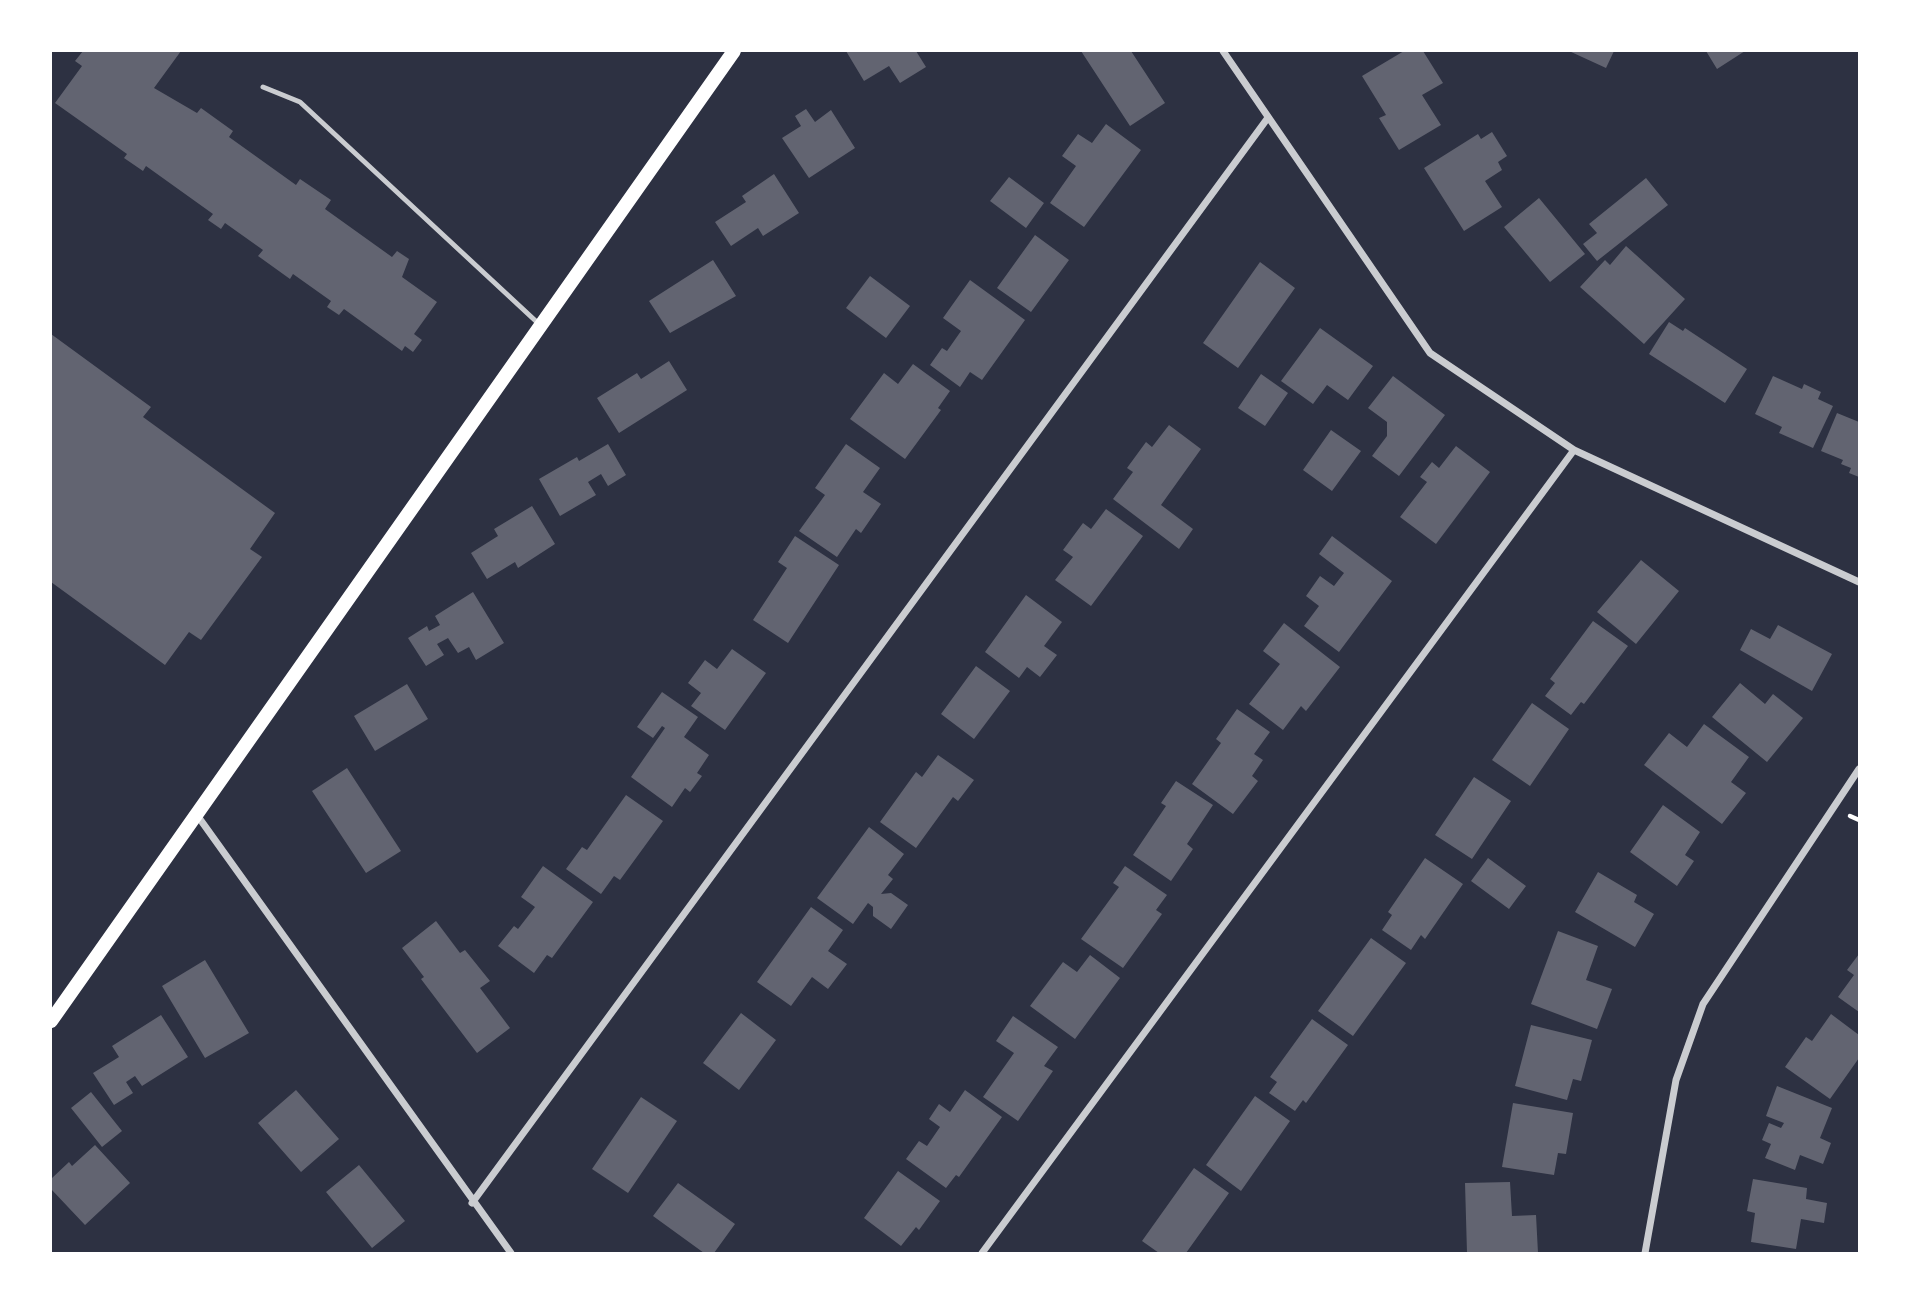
<!DOCTYPE html>
<html>
<head>
<meta charset="utf-8">
<style>
	body { margin:0 }
	#map { position:relative; width:1910px; height:1304px; overflow:hidden; background:#2d3142; font-family:"DejaVu Sans",sans-serif }
	canvas { display:block }
	.frame { position:absolute; inset:0; border:52px solid #fff; pointer-events:none }
</style>
</head>
<body>
<div id="map">
<canvas width="1910" height="1304"></canvas>
<div class="frame"></div>
</div>
<script>
const ctx = document.querySelector('canvas').getContext('2d');
ctx.lineJoin = 'round';
function fill(path, color) {
  ctx.fillStyle = color;
  ctx.fill(path, 'evenodd');
}
function poly(rows) {
  const path = new Path2D();
  for (const r of rows) {
    path.moveTo(r[0], r[1]);
    for (let i = 2; i < r.length; i += 2) path.lineTo(r[i], r[i + 1]);
  }
  return path;
}
function strokePath(path, color, width, dash) {
  ctx.strokeStyle = color;
  ctx.lineWidth = width;
  ctx.lineCap = dash ? 'butt' : 'round';
  ctx.setLineDash(dash || []);
  ctx.stroke(path);
}
fill(poly([
	[83,51,181,51,154,88,197,113,201,108,233,131,229,137,296,185,300,179,331,200,325,209,392,257,397,251,409,259,402,277,437,302,414,334,422,340,413,352,405,346,402,351,344,309,339,315,327,307,331,301,293,274,290,279,258,256,263,250,225,223,221,229,208,220,213,214,146,166,143,171,124,158,127,154,55,103,82,66,75,61],
	[846,51,916,51,926,67,900,83,889,66,864,81],
	[1081,51,1131,51,1165,103,1130,126],
	[1404,51,1423,51,1443,83,1422,95,1441,125,1399,150,1379,118,1386,115,1362,76],
	[1569,51,1614,51,1606,68],
	[1706,51,1745,51,1717,69],
	[806,109,815,122,831,110,855,148,809,178,782,138,801,126,795,116],
	[1106,124,1141,150,1084,227,1050,203,1076,166,1062,156,1078,134,1092,143],
	[1492,132,1507,156,1498,162,1502,170,1485,181,1502,207,1464,231,1424,168,1478,134,1481,139],
	[774,174,799,213,763,236,758,228,731,246,715,222,746,202,742,196],
	[1009,177,1044,203,1026,228,990,201],
	[1646,178,1668,205,1597,261,1583,244,1597,233,1589,224],
	[1539,198,1585,254,1550,282,1504,227],
	[1035,235,1069,260,1031,312,997,288],
	[1626,246,1685,299,1644,344,1580,287,1605,260,1610,265],
	[713,260,736,296,670,333,649,301],
	[1260,262,1295,288,1238,368,1203,343],
	[870,276,910,306,886,338,846,308],
	[970,280,1025,320,982,380,970,372,960,387,930,365,942,348,947,351,961,331,943,318],
	[1669,322,1683,331,1685,328,1747,369,1725,403,1649,354],
	[1320,328,1373,366,1348,400,1327,385,1313,404,1281,381],
	[51,334,151,407,143,417,275,513,250,549,262,557,201,640,189,632,165,665,51,582],
	[669,361,687,390,619,433,597,398,637,373,641,379],
	[913,364,950,391,938,408,941,410,905,459,850,419,884,373,898,384],
	[1261,374,1288,393,1265,426,1238,408],
	[1393,376,1445,415,1399,476,1372,456,1387,436,1387,422,1368,408],
	[1773,376,1802,389,1804,384,1821,392,1818,399,1833,406,1813,448,1779,433,1782,427,1755,414],
	[1837,413,1859,422,1859,477,1849,473,1851,468,1841,464,1843,460,1821,451],
	[1169,425,1201,449,1161,505,1193,529,1179,549,1113,499,1133,472,1127,468,1146,442,1152,447],
	[1331,430,1361,451,1332,491,1303,470],
	[608,444,626,475,608,486,601,474,588,482,596,495,560,516,539,479,577,457,579,461],
	[846,444,880,468,863,492,881,504,861,533,856,529,837,557,799,531,825,495,815,488],
	[1456,446,1490,472,1436,544,1400,517,1427,482,1420,477,1432,462,1439,468],
	[532,506,555,544,518,568,515,562,487,579,471,553,498,536,494,529],
	[1106,509,1143,536,1091,606,1055,580,1073,557,1063,550,1083,523,1091,529],
	[795,536,839,565,788,643,753,620,787,568,778,562],
	[1332,536,1392,581,1339,652,1304,626,1319,606,1306,596,1320,576,1334,586,1344,573,1319,554],
	[1641,560,1679,591,1636,644,1597,612],
	[473,592,504,643,476,660,469,647,458,653,448,638,437,644,444,655,426,666,408,638,427,626,429,631,440,625,435,616],
	[1026,595,1062,622,1044,646,1057,655,1040,677,1027,667,1019,678,985,652],
	[1593,621,1628,646,1584,704,1581,702,1571,715,1545,696,1555,683,1550,679],
	[1284,623,1340,667,1306,711,1301,706,1283,730,1249,704,1280,664,1263,651],
	[1778,625,1832,654,1812,691,1740,650,1751,629,1770,639],
	[732,649,766,673,725,730,691,706,701,693,688,683,705,660,717,669],
	[976,666,1010,691,974,739,941,714],
	[1740,683,1765,704,1773,694,1803,718,1767,762,1712,717],
	[407,684,428,719,375,751,354,716],
	[662,692,698,717,684,737,709,755,697,773,702,776,690,792,685,788,672,807,631,777,665,728,662,726,653,738,637,727],
	[1532,703,1569,729,1530,786,1492,760],
	[1237,709,1270,732,1254,754,1263,760,1252,776,1258,781,1233,814,1192,784,1221,743,1216,739],
	[1704,724,1749,757,1731,782,1746,793,1722,824,1644,765,1669,733,1687,747],
	[938,755,974,780,958,801,953,797,916,848,880,822,916,772,922,777],
	[347,768,401,851,366,873,312,791],
	[1474,777,1511,801,1472,859,1435,835],
	[1176,781,1213,805,1187,844,1193,849,1171,881,1133,855,1166,806,1161,803],
	[626,795,663,821,620,880,614,876,601,894,566,869,582,847,587,850],
	[1663,805,1700,832,1685,855,1694,861,1677,886,1630,852],
	[869,827,904,854,888,875,893,879,881,894,891,893,908,905,891,929,873,916,873,907,868,903,853,924,817,898],
	[1425,858,1463,884,1425,939,1421,935,1411,950,1382,930,1392,915,1388,912],
	[1488,858,1526,886,1509,909,1471,881],
	[543,866,593,902,552,958,547,955,534,973,498,946,514,926,518,929,535,907,521,897],
	[1125,866,1167,895,1156,910,1162,914,1123,968,1081,939,1119,887,1113,883],
	[1598,872,1637,895,1634,902,1654,914,1635,947,1575,912],
	[811,907,843,930,828,951,847,964,828,989,812,977,791,1006,757,982],
	[436,921,460,953,465,950,490,981,480,988,510,1028,477,1053,421,979,424,977,402,948],
	[1558,931,1598,946,1586,980,1612,989,1597,1029,1531,1004],
	[1371,938,1406,963,1353,1036,1318,1011],
	[1859,954,1859,1012,1838,997,1854,975,1847,970],
	[1090,955,1120,978,1075,1039,1030,1006,1063,962,1077,972],
	[205,960,249,1033,205,1058,162,986],
	[741,1013,776,1040,739,1090,703,1063],
	[1831,1014,1859,1035,1859,1058,1830,1099,1785,1067,1806,1037,1812,1041],
	[161,1015,188,1057,142,1086,135,1076,126,1082,133,1093,114,1105,93,1073,119,1057,112,1046],
	[1013,1016,1058,1047,1044,1066,1053,1071,1018,1121,983,1097,1014,1053,996,1041],
	[1312,1019,1348,1045,1306,1103,1303,1100,1295,1111,1269,1093,1277,1082,1270,1077],
	[1531,1025,1592,1040,1581,1081,1573,1079,1567,1100,1515,1086],
	[1777,1086,1832,1108,1820,1138,1831,1143,1823,1164,1800,1155,1795,1170,1765,1158,1771,1144,1762,1140,1769,1123,1781,1128,1784,1123,1766,1116],
	[296,1090,339,1139,301,1172,258,1123],
	[965,1090,1002,1117,959,1177,956,1175,946,1188,906,1159,919,1141,927,1146,940,1127,929,1119,939,1104,950,1112],
	[91,1092,122,1131,102,1147,71,1108],
	[1255,1096,1290,1121,1241,1191,1206,1165],
	[641,1097,677,1121,628,1193,592,1169],
	[1513,1103,1573,1113,1566,1154,1558,1153,1554,1175,1502,1167],
	[95,1145,130,1183,85,1225,51,1189,51,1179,69,1162,72,1166],
	[359,1165,405,1221,372,1248,326,1192],
	[1194,1168,1229,1193,1186,1253,1159,1253,1142,1241],
	[898,1171,940,1201,919,1230,916,1227,901,1246,864,1218],
	[1753,1179,1807,1188,1806,1199,1827,1203,1824,1223,1801,1219,1796,1249,1751,1242,1755,1213,1747,1211],
	[1510,1182,1512,1216,1536,1215,1538,1253,1467,1253,1465,1183],
	[678,1183,735,1224,714,1253,704,1253,653,1216]
]), '#626471');
strokePath(poly([
	[1850,816,1859,820]
]), '#fff', 4.5);
strokePath(poly([
	[263,87,300,102,540,325]
]), '#caccd0', 5);
strokePath(poly([
	[1223,51,1430,353,1574,450,1859,582],
	[197,815,511,1253],
	[472,1203,1267,119],
	[982,1253,1574,450],
	[1645,1253,1676,1080,1703,1004,1859,769]
]), '#caccd0', 7);
strokePath(poly([
	[51,1021,734,51]
]), '#fff', 14);
</script>
</body>
</html>
